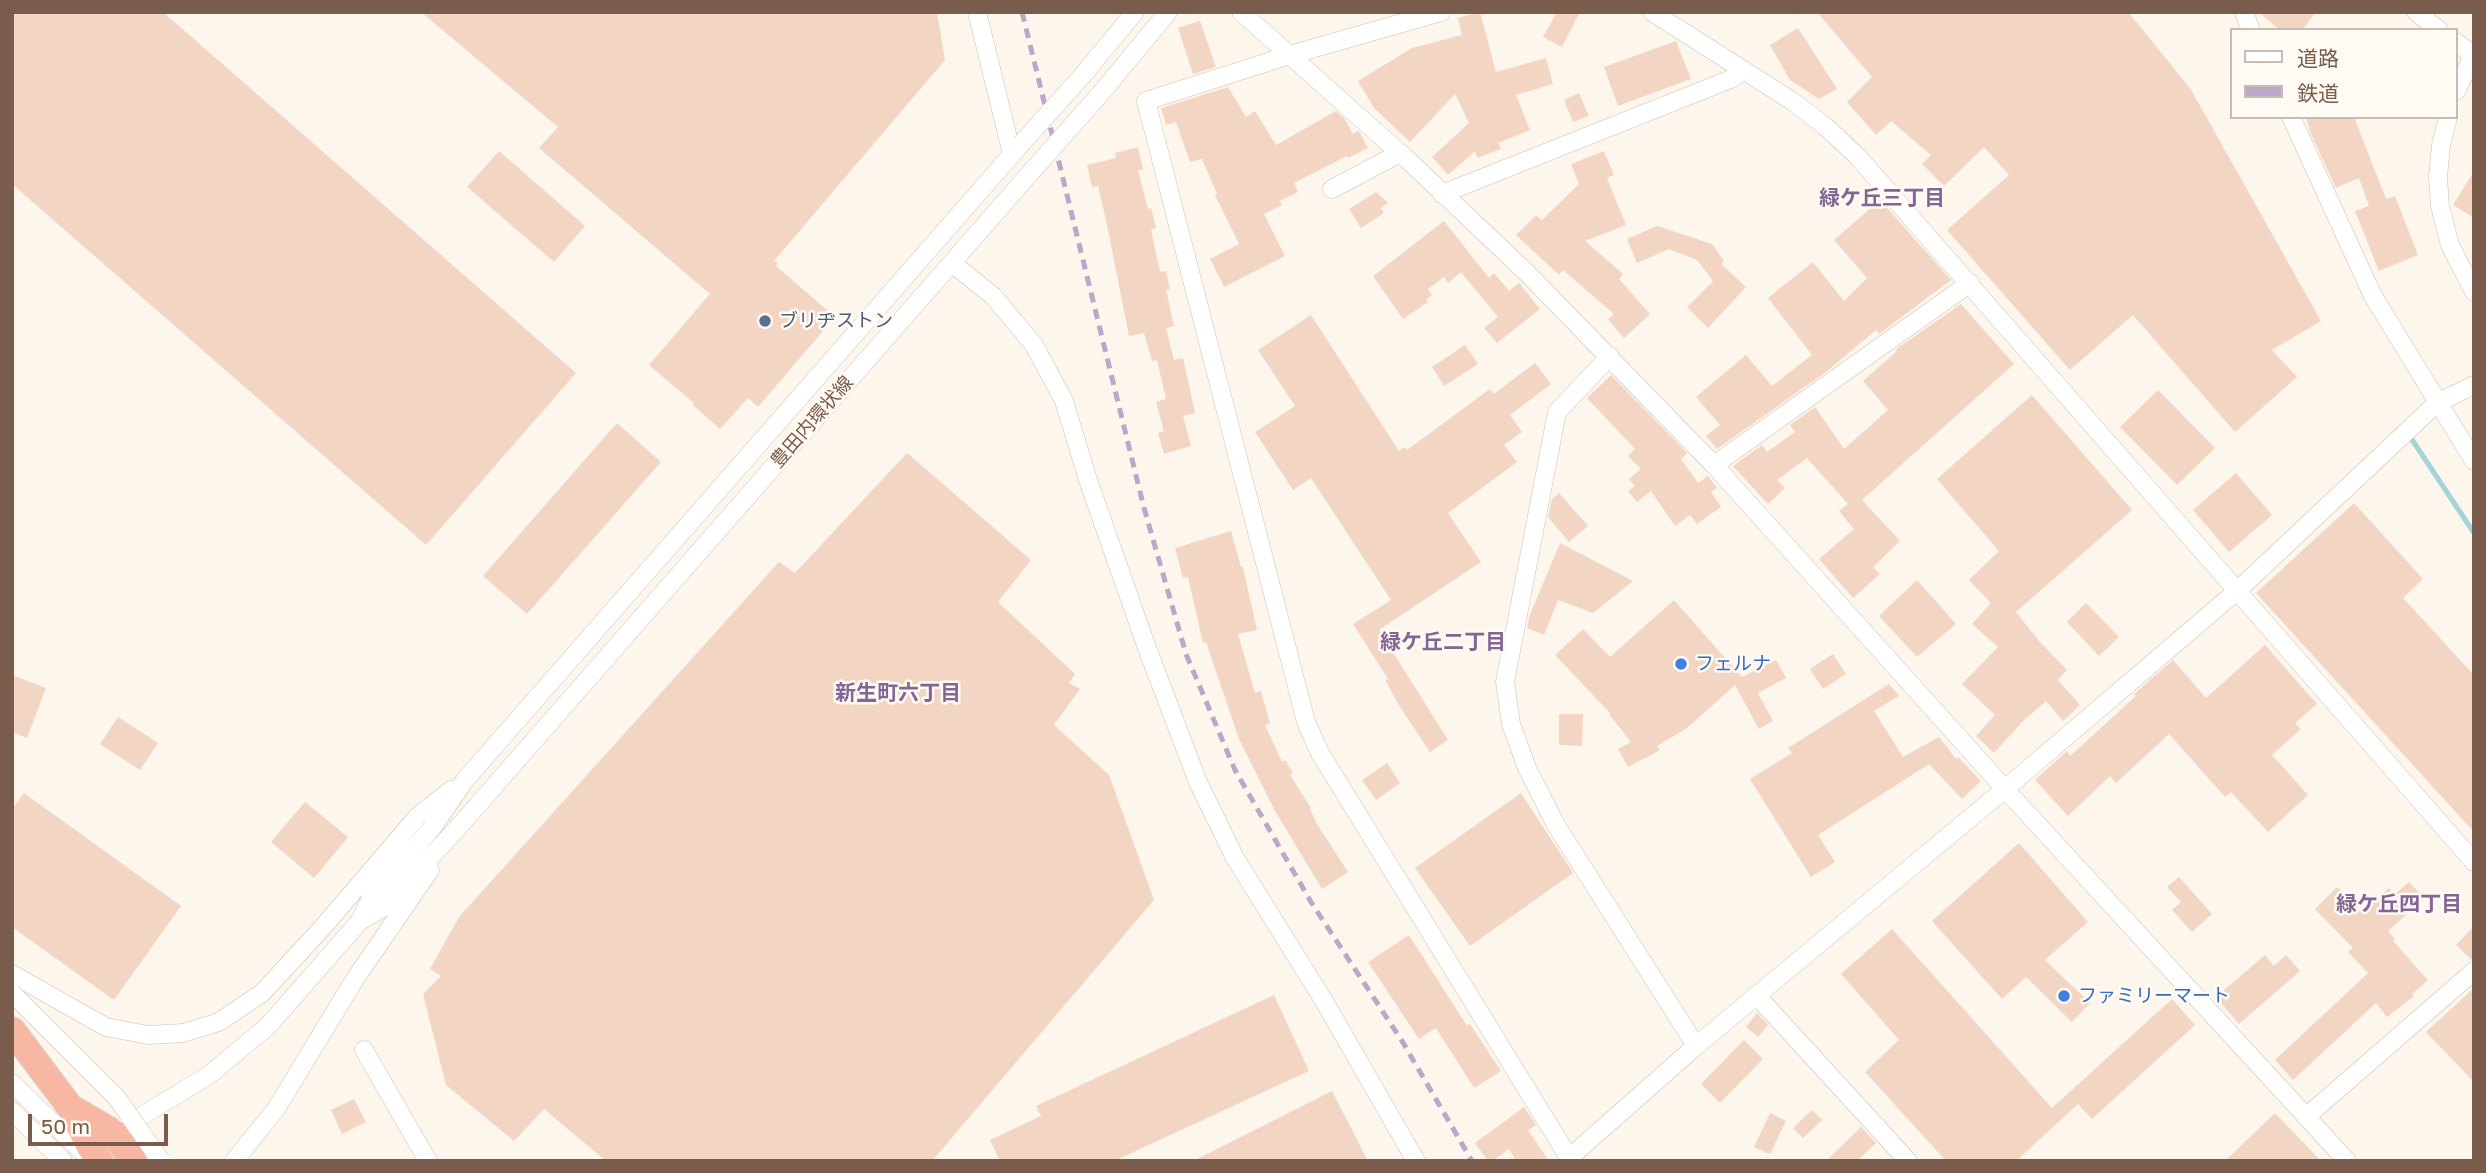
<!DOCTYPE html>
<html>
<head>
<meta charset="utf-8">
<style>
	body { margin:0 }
	#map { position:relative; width:2486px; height:1173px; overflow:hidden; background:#fdf6ec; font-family:"Golos Text","Noto Sans JP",sans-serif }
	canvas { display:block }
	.frame { position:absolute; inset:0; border:14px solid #7a5c4d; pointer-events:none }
	.legend { position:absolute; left:2230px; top:28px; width:228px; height:91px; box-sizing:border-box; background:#fffaf3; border:2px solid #cabbb1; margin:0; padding:9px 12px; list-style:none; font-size:21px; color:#7a5c4d }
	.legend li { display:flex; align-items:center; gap:14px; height:35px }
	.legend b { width:35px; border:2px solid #cabbb1 }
	.scale { position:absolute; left:28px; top:1114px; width:140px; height:32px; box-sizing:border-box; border:4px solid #7a5c4d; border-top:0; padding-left:9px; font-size:21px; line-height:24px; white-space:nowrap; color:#7a5c4d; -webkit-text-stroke:5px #fffaf3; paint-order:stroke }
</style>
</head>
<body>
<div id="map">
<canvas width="2486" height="1173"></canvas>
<div class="frame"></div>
<ul class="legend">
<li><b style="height:9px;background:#fff"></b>道路</li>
<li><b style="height:9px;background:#b9a8c9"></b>鉄道</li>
</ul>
<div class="scale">50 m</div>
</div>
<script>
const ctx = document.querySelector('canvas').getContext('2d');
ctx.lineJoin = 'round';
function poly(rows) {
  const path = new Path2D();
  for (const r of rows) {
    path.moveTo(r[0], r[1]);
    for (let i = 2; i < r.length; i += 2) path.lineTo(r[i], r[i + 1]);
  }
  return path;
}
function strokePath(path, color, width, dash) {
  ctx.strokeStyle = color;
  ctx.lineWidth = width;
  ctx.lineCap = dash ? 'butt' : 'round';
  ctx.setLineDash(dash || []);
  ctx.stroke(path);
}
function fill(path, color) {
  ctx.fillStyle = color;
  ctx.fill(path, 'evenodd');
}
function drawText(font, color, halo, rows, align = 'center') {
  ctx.font = font + ' "Golos Text","Noto Sans JP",sans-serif';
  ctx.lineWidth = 5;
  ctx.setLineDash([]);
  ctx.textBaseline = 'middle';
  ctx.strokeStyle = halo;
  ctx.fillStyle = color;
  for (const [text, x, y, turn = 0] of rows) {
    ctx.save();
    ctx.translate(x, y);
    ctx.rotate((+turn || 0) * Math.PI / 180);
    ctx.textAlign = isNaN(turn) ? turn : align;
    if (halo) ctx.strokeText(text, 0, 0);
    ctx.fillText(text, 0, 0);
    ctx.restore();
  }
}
strokePath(poly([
	[2411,438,2474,533]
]), '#a5d3da', 5);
fill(poly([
	[12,12,163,12,576,373,426,545,12,184],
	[421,12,937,12,945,60,774,261,778,263,776,266,835,317,758,407,748,398,720,429,692,404,694,403,649,365,710,294,539,148,558,127],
	[1480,12,1496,72,1546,58,1553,84,1516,95,1530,130,1498,143,1501,149,1477,158,1475,151,1448,175,1432,157,1469,123,1455,94,1410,142,1374,108,1358,81,1412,48,1462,35,1458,18],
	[1557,12,1580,12,1562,47,1543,37],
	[1817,12,2128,12,2190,88,2321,321,2272,350,2297,377,2235,432,2133,315,2070,370,1947,230,2009,175,1984,147,1944,186,1922,164,1931,155,1891,121,1876,135,1847,102,1872,77],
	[2259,12,2316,12,2302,30,2280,30],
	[1200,21,1216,67,1193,74,1178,28],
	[1798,28,1837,89,1819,99,1790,80,1770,45],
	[1676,41,1691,79,1618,106,1604,67],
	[1228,87,1246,117,1255,111,1276,145,1336,111,1345,119,1353,134,1358,131,1360,133,1368,148,1348,158,1347,156,1294,183,1298,192,1280,201,1282,205,1264,214,1285,256,1224,287,1210,259,1239,244,1215,195,1217,194,1202,159,1190,162,1176,122,1166,125,1161,108],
	[1579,93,1589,116,1573,122,1564,100],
	[2306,117,2354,117,2386,199,2395,196,2418,255,2379,271,2355,211,2369,206,2359,178,2336,188,2310,132],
	[1138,147,1143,169,1138,170,1148,209,1151,208,1156,228,1151,230,1160,272,1166,271,1170,289,1166,290,1174,326,1166,328,1174,360,1183,358,1195,413,1183,416,1191,446,1164,454,1158,433,1164,431,1156,402,1166,399,1157,360,1152,361,1144,333,1129,336,1106,220,1098,186,1092,187,1087,165,1116,158,1115,153],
	[499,151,585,226,554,262,467,187],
	[1604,151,1614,175,1607,178,1626,225,1585,241,1623,274,1619,279,1650,314,1624,338,1608,319,1614,314,1563,270,1559,275,1516,235,1536,215,1542,220,1579,184,1571,164],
	[2474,171,2474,218,2453,205],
	[1376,192,1388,203,1381,208,1384,213,1361,228,1349,209],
	[1880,200,1951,280,1879,334,1876,330,1827,371,1717,449,1706,436,1720,425,1696,397,1746,355,1772,386,1812,355,1768,298,1813,262,1844,301,1867,278,1834,240],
	[1444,221,1489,278,1494,273,1509,291,1519,283,1540,309,1497,343,1484,328,1498,317,1461,272,1448,283,1444,277,1428,289,1432,295,1426,300,1428,302,1403,319,1373,276],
	[1657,226,1712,244,1724,261,1721,264,1746,287,1708,328,1687,307,1713,281,1697,260,1669,249,1637,263,1627,239],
	[1961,304,2014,364,1862,500,1900,541,1873,567,1880,574,1853,598,1819,559,1854,529,1839,511,1848,504,1807,458,1777,480,1785,488,1768,504,1733,466,1762,445,1767,452,1795,432,1790,425,1815,407,1844,449,1888,410,1863,381,1897,351,1895,350],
	[1311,315,1399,451,1405,447,1407,450,1490,389,1494,394,1535,363,1551,384,1510,415,1522,432,1504,445,1517,462,1448,513,1481,562,1379,630,1448,740,1430,752,1400,707,1385,680,1388,679,1353,624,1391,600,1311,478,1293,490,1255,432,1295,406,1258,350],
	[1465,345,1478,364,1444,386,1432,367],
	[1611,375,1687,453,1681,459,1698,483,1708,476,1717,488,1711,492,1721,507,1697,524,1690,515,1675,526,1651,491,1637,502,1628,491,1635,486,1629,479,1641,469,1628,456,1635,449,1587,398],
	[2158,390,2215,448,2177,485,2120,427],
	[2032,395,2132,510,2016,612,2040,642,2067,670,2058,680,2080,705,2063,721,2046,701,2022,722,1994,753,1976,736,1995,715,1962,684,1998,647,1972,624,1991,603,1969,580,1999,551,1937,479],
	[617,423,661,462,527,614,483,576],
	[907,453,1031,560,998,602,1075,674,1069,683,1080,689,1054,725,1109,775,1154,900,932,1161,606,1161,544,1109,514,1141,446,1085,423,994,441,976,430,969,459,917,779,562,795,573],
	[2236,473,2272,515,2229,552,2193,510],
	[1559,493,1588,526,1569,542,1548,517,1552,499],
	[2354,503,2423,579,2403,598,2474,675,2474,832,2256,593],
	[1231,531,1241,567,1243,567,1257,630,1238,634,1255,693,1261,691,1270,723,1265,725,1282,762,1285,760,1293,773,1290,775,1311,808,1310,809,1317,824,1348,872,1322,889,1275,811,1239,739,1206,642,1203,643,1188,577,1183,578,1175,548],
	[1560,543,1633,581,1593,613,1558,600,1544,635,1527,628,1529,617],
	[1917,580,1956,624,1917,657,1879,616],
	[1674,600,1742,677,1776,660,1786,678,1758,693,1773,721,1759,729,1735,685,1687,728,1657,746,1660,750,1628,767,1618,749,1631,742,1609,714,1611,714,1555,655,1583,629,1610,657],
	[2086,603,2119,637,2099,656,2067,622],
	[2265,645,2317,704,2295,723,2301,729,2272,755,2308,795,2268,832,2231,792,2225,797,2169,734,2116,783,2110,776,2068,816,2035,780,2067,751,2070,756,2136,696,2134,694,2173,660,2206,698],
	[1833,654,1846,674,1823,689,1810,669],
	[12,675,46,688,27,738,12,732],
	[1889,684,1899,696,1874,711,1903,757,1939,737,1956,759,1958,757,1981,781,1962,799,1929,764,1818,835,1835,862,1811,877,1750,779,1792,753,1788,748],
	[1559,714,1583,714,1582,746,1559,745],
	[118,717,158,743,140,770,100,744],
	[1387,763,1400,783,1376,800,1362,780],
	[24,793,181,906,114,1000,12,927,12,809],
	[1521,793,1573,873,1470,946,1415,868],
	[305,802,348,837,314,878,271,842],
	[2019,843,2088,922,2045,960,2090,1003,2072,1022,2026,977,2002,999,1932,921],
	[2179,877,2212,914,2192,932,2172,910,2181,902,2167,887],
	[2409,882,2424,898,2388,931,2395,939,2393,941,2428,980,2412,994,2414,996,2387,1017,2376,1003,2293,1080,2275,1060,2368,973,2348,952,2353,948,2315,909,2337,887,2362,913,2389,888,2394,895],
	[2474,926,2474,960,2472,960,2456,945],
	[1892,929,2052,1108,2172,999,2195,1025,2092,1119,2078,1104,2016,1161,1946,1161,1865,1072,1899,1040,1841,974],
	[1409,935,1467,1026,1470,1024,1501,1071,1474,1088,1436,1028,1419,1039,1368,962],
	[2265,955,2274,966,2286,955,2300,971,2239,1024,2216,997],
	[2474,988,2474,1082,2426,1032],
	[1274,995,1309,1071,1114,1161,1000,1161,990,1140,1041,1116,1036,1106],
	[1757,1013,1768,1025,1758,1037,1746,1027],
	[1744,1040,1763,1059,1720,1103,1701,1084],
	[1332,1091,1368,1161,1193,1161],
	[354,1099,366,1122,342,1134,331,1110],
	[1524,1107,1536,1125,1528,1130,1549,1161,1516,1161,1509,1149,1492,1161,1488,1161,1475,1143],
	[1812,1110,1822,1120,1803,1138,1793,1128],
	[1770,1113,1786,1121,1770,1154,1754,1147],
	[2275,1113,2321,1161,2225,1161],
	[1861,1127,1876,1143,1857,1161,1826,1161]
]), '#f3d5c3');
const minor = poly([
	[977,12,1012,154],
	[1241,12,1409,161,1527,273,1714,465,2005,789,2347,1161],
	[1441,12,1290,55,1146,101,1306,722,1320,753,1571,1161],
	[1652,12,1792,101,1825,126,1859,158,2474,862],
	[2244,12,2251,30],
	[2416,12,2439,30],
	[2456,42,2474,56],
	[1082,76,1135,12],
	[2456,91,2474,54],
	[1102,92,1168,12],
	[2291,117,2373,296,2474,461],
	[2448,117,2441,145,2438,177,2440,206,2450,245,2474,292],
	[1332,189,1400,153],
	[1442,194,1731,79,1744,70],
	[952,263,993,296,1034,345,1064,401,1088,480,1147,648,1198,782,1235,858,1324,1001,1416,1161],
	[1610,356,1557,412,1505,682,1511,724,1527,768,1556,825,1696,1046],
	[1714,465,1970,283],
	[360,921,383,908,455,831,1032,171],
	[12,974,106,1027,148,1035,183,1033,219,1022,262,993,323,927,418,816,451,790],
	[1756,995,1908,1161],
	[364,1050,428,1161],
	[12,1083,90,1159],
	[12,1111,63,1161],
	[2306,1117,2474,971],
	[120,1129,209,1075,268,1026,360,921,372,896,432,828,465,780,1021,144],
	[1569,1158,1696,1046,2005,789,2238,590,2437,403,2474,385],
	[234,1161,276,1109,355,979,430,870]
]);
const highway = poly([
	[12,1030,70,1107,90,1147,100,1161],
	[70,1107,114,1133,133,1161]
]);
strokePath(minor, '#d1beb0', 19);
strokePath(highway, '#dad1cd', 28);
strokePath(minor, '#fff', 18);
strokePath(highway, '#f7b7a3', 26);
strokePath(poly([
	[1022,12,1144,508,1186,654,1235,770,1311,902,1402,1041,1472,1161]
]), '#b9a8c9', 5, [10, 7]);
const minorBridge = poly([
	[1021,144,1082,76],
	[1032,171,1102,92],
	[12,993,117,1098,161,1161]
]);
strokePath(minorBridge, '#d1beb0', 19, []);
strokePath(minorBridge, '#fff', 18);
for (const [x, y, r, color] of [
	[765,321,7,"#5c6f8a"],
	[1681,664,7,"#3f7fe0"],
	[2064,996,7,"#3f7fe0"]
]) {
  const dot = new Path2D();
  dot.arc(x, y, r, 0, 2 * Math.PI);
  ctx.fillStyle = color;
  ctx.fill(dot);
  strokePath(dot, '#fffaf3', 2.5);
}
drawText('19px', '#4e5e75', '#fffaf3', [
	["ブリヂストン",779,321]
], 'left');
drawText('19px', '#7a5c4d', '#fffaf3', [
	["豊田内環状線",812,422,-49]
]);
drawText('19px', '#366cbe', '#fffaf3', [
	["フェルナ",1695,664],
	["ファミリーマート",2078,996]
], 'left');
drawText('bold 21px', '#846695', '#fffaf3', [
	["緑ケ丘三丁目",1882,198],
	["緑ケ丘二丁目",1443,642],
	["新生町六丁目",898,693],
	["緑ケ丘四丁目",2399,904]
]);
</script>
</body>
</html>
